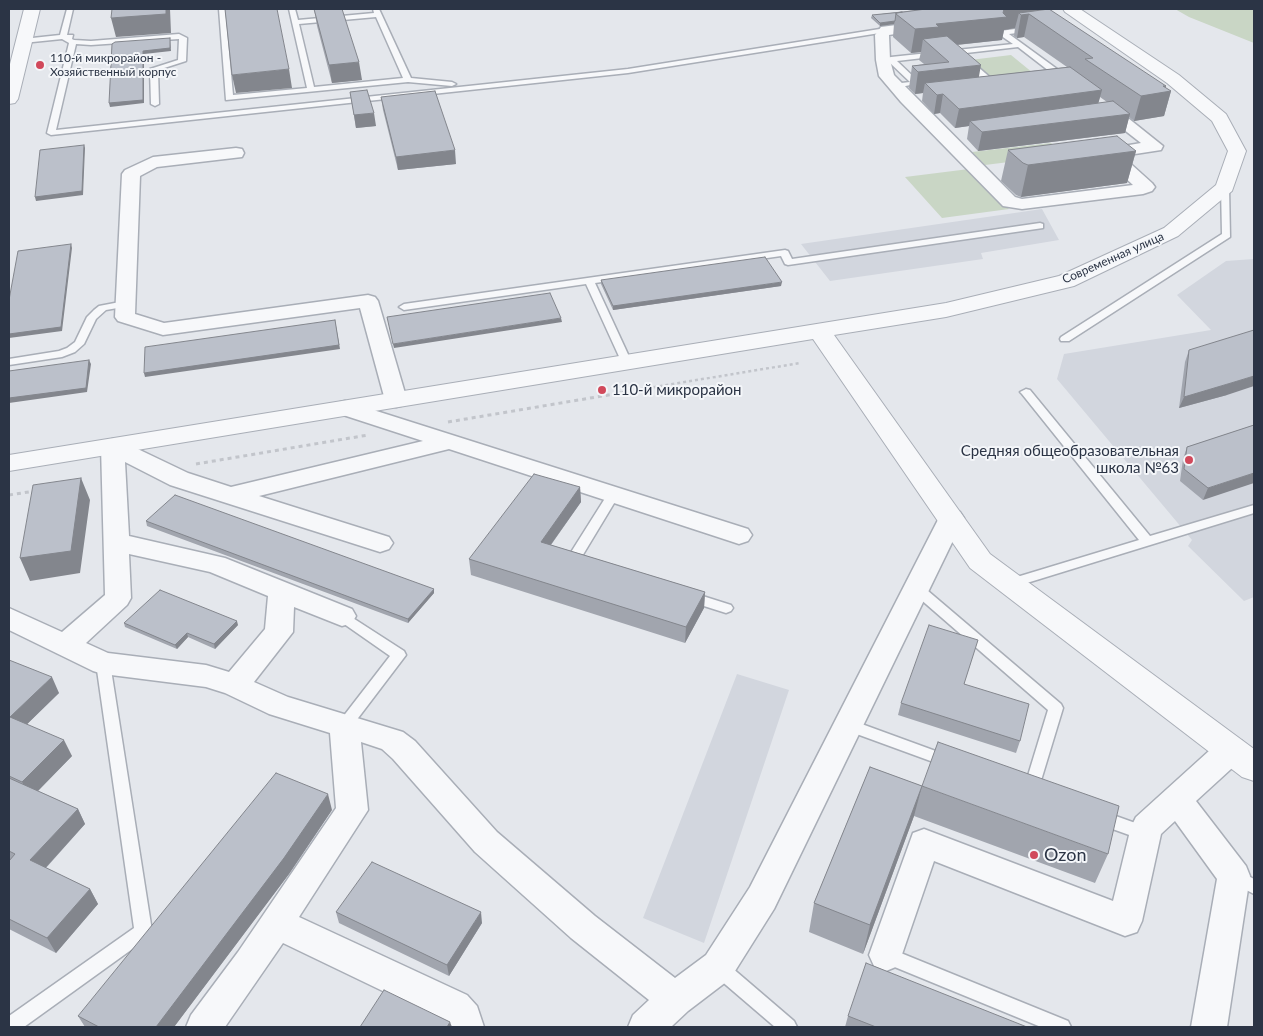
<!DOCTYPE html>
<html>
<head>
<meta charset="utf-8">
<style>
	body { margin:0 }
	#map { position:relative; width:1263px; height:1036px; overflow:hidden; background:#e4e7ec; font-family:Lato,sans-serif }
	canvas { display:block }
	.frame { position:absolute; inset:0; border:10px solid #2b3445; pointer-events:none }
</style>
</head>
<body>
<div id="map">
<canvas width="1263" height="1036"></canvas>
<div class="frame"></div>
</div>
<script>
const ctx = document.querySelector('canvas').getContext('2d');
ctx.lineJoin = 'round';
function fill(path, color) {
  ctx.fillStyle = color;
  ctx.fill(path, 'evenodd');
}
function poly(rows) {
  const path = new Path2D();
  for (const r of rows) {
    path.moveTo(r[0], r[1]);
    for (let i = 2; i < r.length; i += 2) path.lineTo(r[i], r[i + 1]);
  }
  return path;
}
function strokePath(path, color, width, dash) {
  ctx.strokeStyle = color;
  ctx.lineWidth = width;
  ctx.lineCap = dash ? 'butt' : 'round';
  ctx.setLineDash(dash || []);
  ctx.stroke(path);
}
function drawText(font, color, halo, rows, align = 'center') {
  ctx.font = font + ' Lato,sans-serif';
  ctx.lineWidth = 4;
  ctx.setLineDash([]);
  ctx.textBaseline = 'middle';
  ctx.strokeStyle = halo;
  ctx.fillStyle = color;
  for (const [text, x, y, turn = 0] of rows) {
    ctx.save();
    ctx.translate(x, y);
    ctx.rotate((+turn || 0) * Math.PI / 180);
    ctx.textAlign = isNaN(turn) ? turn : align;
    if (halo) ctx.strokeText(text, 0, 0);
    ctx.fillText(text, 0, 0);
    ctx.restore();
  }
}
fill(poly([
	[1042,209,1059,240,981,253,983,259,830,281,801,244],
	[1254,259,1254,597,1244,601,1188,546,1192,540,1057,379,1064,354,1211,330,1177,295,1226,261],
	[737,674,789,690,704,943,643,918]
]), '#d2d6de');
fill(poly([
	[1175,9,1254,9,1254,43,1189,17],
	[1011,55,1033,73,991,78,970,60],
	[1051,143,1065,155,985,165,972,152],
	[969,169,1009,209,942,218,905,177]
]), '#c9d6c5');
const service = poly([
	[67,9,73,9,67,35,73,35,72,39,74,40,91,41,179,34,187,38,186,61,158,70,159,104,155,106,151,104,150,69,178,60,179,39,91,45,76,44,56,130,628,69,886,28,890,30,886,32,628,73,51,135,47,133,69,43,62,39,23,43,19,41,23,39,60,35,67,9],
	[219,9,225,9,233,95,307,88,289,9,295,9,298,20,374,13,373,9,379,9,411,78,452,82,456,84,452,86,408,82,226,100,219,9],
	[376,17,403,78,314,87,299,24,376,17],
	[1030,27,1034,29,1033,31,1009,34,1068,77,1068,81,1062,81,1018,47,897,61,920,83,896,88,893,88,893,84,910,82,889,62,883,62,879,60,891,57,1013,44,1000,35,1000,31,1030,27],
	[964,60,970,60,1000,86,1000,90,994,90,964,64,964,60],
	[1225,184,1229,187,1230,237,1069,341,1061,341,1060,339,1061,337,1222,234,1221,187,1225,184],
	[1040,223,1043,224,1043,228,788,265,785,264,781,256,595,283,632,363,627,366,622,363,586,284,404,310,399,307,404,304,785,250,788,251,792,259,1040,223],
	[125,301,129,302,129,306,106,310,96,319,84,344,75,352,62,357,9,365,9,359,59,351,67,348,75,342,87,317,94,310,99,306,125,301],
	[1026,389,1030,390,1150,536,1254,505,1254,513,1017,586,1007,586,1005,583,1007,580,1139,540,1022,394,1020,392,1026,389],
	[613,491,619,495,581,558,586,562,585,565,580,567,568,563,567,560,568,557,609,492,613,491],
	[916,583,921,585,1061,704,1063,708,1036,797,1031,798,1026,797,1023,792,1048,710,911,591,909,588,911,585,916,583],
	[690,592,731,605,733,608,731,611,726,613,685,600,683,597,685,594,690,592],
	[342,611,404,651,406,655,349,730,344,732,339,730,337,726,339,722,390,656,337,619,335,616,337,613,342,611],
	[103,658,108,659,110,663,152,931,149,937,24,1027,9,1027,9,1016,134,928,96,663,98,659,103,658],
	[848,719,952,757,955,761,952,765,947,767,843,729,841,725,843,721,848,719],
	[1099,810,1152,829,1154,834,1152,839,1146,841,1093,822,1091,817,1093,812,1099,810],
	[1235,869,1254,879,1254,894,1229,881,1227,876,1229,871,1235,869],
	[886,947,1068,1021,1071,1027,1041,1027,880,961,877,955,880,949,886,947],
	[718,959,724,961,794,1021,797,1027,775,1027,712,973,709,967,712,961,718,959]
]);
const minor = poly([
	[927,21,932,22,934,25,932,28,889,35,890,60,894,75,1015,197,1022,199,1133,185,1105,159,1094,159,1091,155,1094,151,1100,150,1141,143,1109,118,1098,120,1092,118,1090,115,1092,112,1112,108,1118,110,1163,146,1161,150,1122,156,1152,183,1155,187,1152,191,1143,194,1022,209,1003,206,901,102,879,76,876,60,875,35,881,27,927,21],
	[236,148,242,149,244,153,242,157,157,167,140,176,135,314,164,323,368,295,375,297,378,301,407,400,404,405,396,407,388,405,385,400,360,308,163,335,118,321,115,317,122,174,125,170,153,157,236,148],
	[345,401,748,529,752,535,748,541,739,544,730,541,449,449,259,496,389,537,393,543,389,549,380,552,170,485,125,462,129,536,225,558,352,609,356,616,352,623,342,626,294,607,293,632,254,682,288,697,403,732,415,741,497,832,595,916,675,978,706,955,750,887,942,512,951,510,960,512,964,518,774,909,730,979,688,1011,671,1027,628,1027,633,1015,649,1000,571,938,475,852,393,759,382,749,361,742,368,810,299,917,467,995,477,1006,484,1027,448,1027,441,1019,283,943,225,1027,186,1027,191,1015,238,952,336,808,330,733,269,714,225,693,206,687,103,674,93,671,9,630,9,608,62,632,105,595,101,446,105,441,113,439,121,441,188,473,231,487,423,441,337,413,334,408,337,403,345,401],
	[129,554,210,572,268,596,265,629,229,672,206,665,108,653,86,643,127,605,131,598,129,554],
	[1231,738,1242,741,1246,750,1242,759,1196,801,1246,866,1250,876,1227,1027,1191,1027,1217,879,1175,821,1161,834,1142,921,1137,932,1125,936,934,861,898,966,886,971,874,966,869,955,913,833,924,829,1113,901,1131,827,1136,817,1220,741,1231,738]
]);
const tertiary = poly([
	[24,9,40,9,18,99,15,103,9,104,9,68,24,9],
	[1063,9,1080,9,1179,75,1226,114,1246,151,1232,191,1178,236,1074,286,946,317,834,335,990,554,1254,749,1254,781,1242,777,970,568,813,339,9,471,9,455,946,303,1059,276,1164,228,1216,185,1228,151,1212,121,1167,83,1065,12,1063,9]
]);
strokePath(service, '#a9aeb7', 3);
strokePath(minor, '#a9aeb7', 3);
strokePath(tertiary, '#a9aeb7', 2);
strokePath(poly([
	[618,393,800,363]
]), '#c2c5cb', 2.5, [3, 3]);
strokePath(poly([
	[448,422,626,392],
	[196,464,368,435],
	[9,495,35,491]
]), '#c2c5cb', 3, [4, 4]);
fill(service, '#f7f8fa');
fill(minor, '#f7f8fa');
fill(tertiary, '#f7f8fa');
fill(poly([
	[314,9,362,80,332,83,317,26],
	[926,9,1038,9,1038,10,1171,91,1164,116,1134,121,1129,117,1125,133,978,151,967,139,969,126,955,128,940,113,934,114,922,101,923,93,915,94,909,88,912,66,924,64,919,60,921,52,911,53,893,37,894,24,880,26,871,18,872,15],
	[1015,28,1014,36,1017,38,1024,37,1067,67,979,77,957,45,1002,40,1004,30],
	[1100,97,1107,102,1098,103],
	[350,92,376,126,356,128],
	[381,97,456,164,398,170,383,110],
	[1008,150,1136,151,1127,183,1021,197,1016,195,1001,181],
	[601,280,781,286,613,310,601,284],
	[1189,350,1227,395,1179,408,1185,362],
	[1254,425,1203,500,1180,481,1183,459,1187,447],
	[580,487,581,502,551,545,705,592,704,608,685,643,471,575,469,559],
	[146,521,434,593,408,623,147,526],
	[124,623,238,625,215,649,188,637,177,649,125,627],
	[974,652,964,684,1020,741,1016,753,898,715,901,703],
	[9,660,59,693,27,724,72,756,38,791,78,809,85,824,46,868,90,889,98,904,56,953,9,929],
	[870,767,1108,854,1095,883,914,816,863,954,809,932,814,903],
	[332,810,289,874,174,1027,85,1027,78,1016],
	[336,912,482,923,449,976,339,923],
	[848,1016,1027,1027,845,1027]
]), '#a1a5ae');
fill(poly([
	[166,9,170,9,171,33,116,37,111,18],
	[983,9,1038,9,1036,19,1029,14,1024,37,1017,38,1021,15,1019,13,1015,28,1004,30,1002,40,936,47,923,39,921,52,911,53,915,29,936,24],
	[895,21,894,24,880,26,880,23],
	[170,38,171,51,144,54,144,103,110,107,109,103,143,51],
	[359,62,362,80,332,83,329,65],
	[981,65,977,87,925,83,923,93,915,94,918,72],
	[289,69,292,88,236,93,232,75],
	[1163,86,1166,86,1164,92,1171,91,1164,116,1134,121,1141,96],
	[1102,90,1097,108,970,121,969,126,955,128,959,109],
	[943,94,940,113,934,114,937,95],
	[374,113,376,126,356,128,354,115],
	[1130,114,1125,133,978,151,982,132],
	[84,145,85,148,83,195,36,201,35,197],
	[455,150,456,164,398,170,396,157],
	[1136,151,1127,183,1021,197,1028,165],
	[71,244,72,248,62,331,9,338,9,334],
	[782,282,781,286,613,310,613,306],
	[561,318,562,322,394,348,393,344],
	[335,320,340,349,145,377,144,373],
	[89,360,91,364,87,392,9,403,9,398],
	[1254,376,1254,386,1227,395,1179,408,1184,397],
	[1254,473,1254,483,1203,500,1208,488],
	[81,478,90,500,80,573,30,581,20,558],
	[580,487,581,502,542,557,541,542],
	[434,589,434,593,408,623,408,619],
	[705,592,704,608,685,643,686,627],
	[237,621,238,625,215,649,214,644],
	[187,633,188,637,177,649,175,645],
	[52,677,59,693,18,733,10,717],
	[64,740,72,756,31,798,22,782],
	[922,786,914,816,863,954,870,925],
	[328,794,332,810,289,874,174,1027,156,1027],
	[78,809,85,824,39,875,30,860],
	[90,889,98,904,56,953,47,938],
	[481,912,482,923,449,976,447,965],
	[450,1022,452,1027,447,1027]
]), '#83868d');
const building = poly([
	[112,9,166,9,166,14,111,18,112,9],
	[225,9,277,9,289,69,232,75,225,9],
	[314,9,342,9,359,62,329,65,314,9],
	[926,9,1004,9,1003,13,1007,17,936,24,939,27,915,29,896,14,896,13,926,9],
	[1049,9,1166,86,1163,86,1171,91,1141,96,1085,59,1093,58,1029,14,1021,15,1019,13,1049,9],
	[902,12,896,13,895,21,880,23,872,15,902,12],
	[947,36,981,65,918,72,912,66,949,62,923,39,947,36],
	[170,38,170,48,143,51,143,100,109,103,112,44,115,42,170,38],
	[1070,67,1102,90,959,109,943,94,937,95,925,83,1070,67],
	[367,90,374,113,354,115,350,92,367,90],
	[435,91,455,150,396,157,381,97,435,91],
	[1113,101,1130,114,982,132,970,121,1113,101],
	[1117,136,1136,151,1028,165,1023,163,1008,150,1117,136],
	[84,145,82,191,35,197,40,150,84,145],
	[71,244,61,327,9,334,9,300,18,251,71,244],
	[765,257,782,282,613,306,601,280,765,257],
	[550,293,561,318,393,344,387,317,550,293],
	[335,320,339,345,144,373,145,347,335,320],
	[1254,330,1254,376,1231,383,1184,397,1189,350,1254,330],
	[89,360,86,388,9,398,9,371,89,360],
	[1254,425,1254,473,1208,488,1184,469,1187,447,1254,425],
	[534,474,580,487,541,542,705,592,686,627,469,559,534,474],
	[81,478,71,551,20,558,33,485,81,478],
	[175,495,434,589,408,619,146,521,175,495],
	[160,590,237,621,214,644,187,633,175,645,124,623,160,590],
	[929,625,978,640,964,684,1029,704,1020,741,901,703,929,625],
	[9,660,52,677,10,717,64,740,22,782,9,776,9,660],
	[938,742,1119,806,1108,854,922,786,938,742],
	[870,767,922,786,870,925,814,903,870,767],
	[276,773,328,794,284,858,156,1027,99,1027,78,1016,276,773],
	[9,778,78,809,30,860,90,889,47,938,9,919,9,861,15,854,9,851,9,778],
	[372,862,481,912,447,965,336,912,372,862],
	[866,963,1027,1027,876,1027,848,1016,866,963],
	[384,990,450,1022,447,1027,360,1027,384,990]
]);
fill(building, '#bbc0ca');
strokePath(building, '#83868d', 1);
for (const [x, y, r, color] of [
	[40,65,5,"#d1495b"],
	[602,390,5,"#d1495b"],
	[1189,460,5,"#d1495b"],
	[1034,855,5,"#d1495b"]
]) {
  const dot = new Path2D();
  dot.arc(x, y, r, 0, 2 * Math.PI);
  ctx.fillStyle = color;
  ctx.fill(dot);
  strokePath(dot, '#f4f6f9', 2);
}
drawText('12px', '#2b3445', '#f4f6f9', [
	["110-й микрорайон -",50,58],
	["Хозяйственный корпус",50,72]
], 'left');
drawText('12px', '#2b3445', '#f4f6f9', [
	["Современная улица",1113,258,-24]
]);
drawText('15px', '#2b3445', '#f4f6f9', [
	["110-й микрорайон",612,390],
	["Средняя общеобразовательная",1179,451,"right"],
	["школа №63",1179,468,"right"]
], 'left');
drawText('18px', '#2b3445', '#f4f6f9', [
	["Ozon",1044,855]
], 'left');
</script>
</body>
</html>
